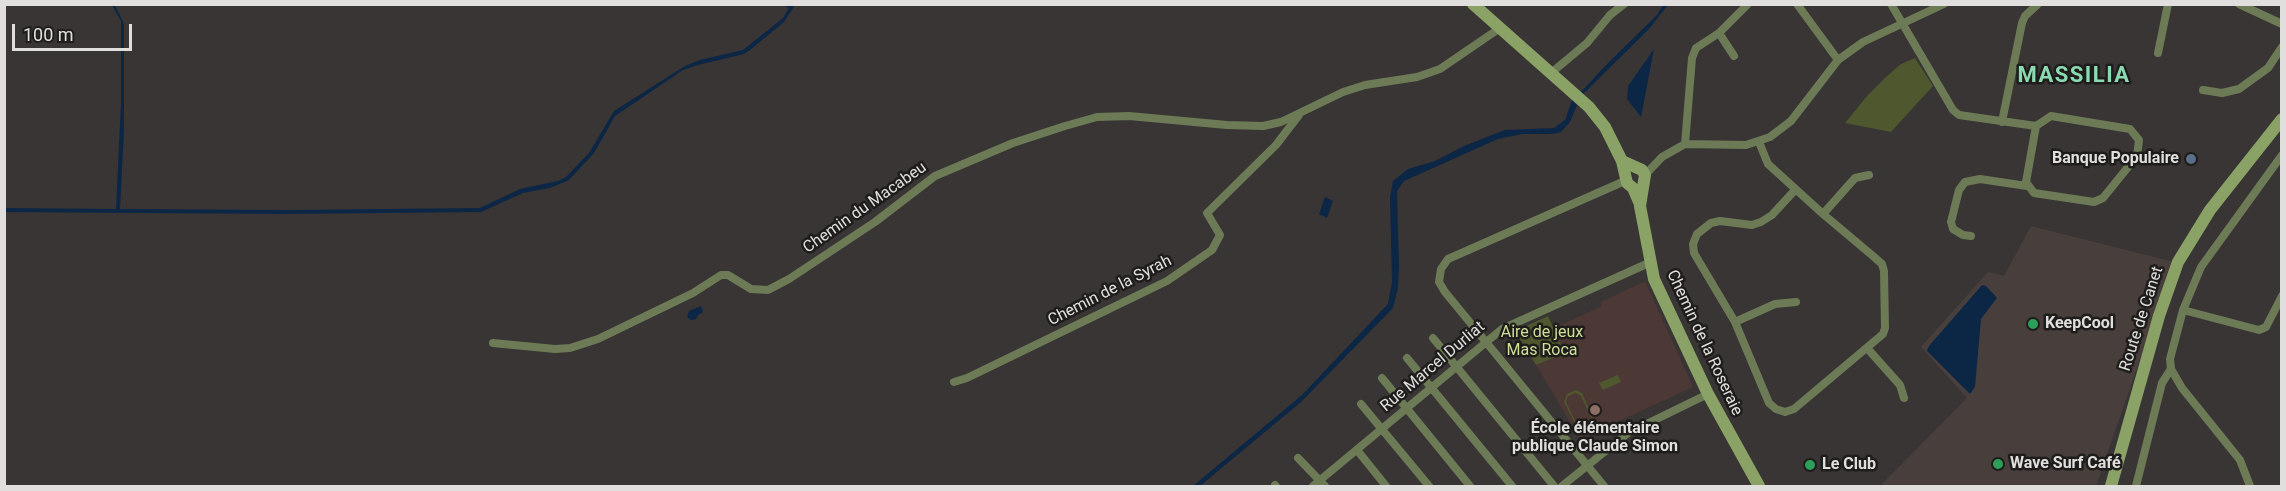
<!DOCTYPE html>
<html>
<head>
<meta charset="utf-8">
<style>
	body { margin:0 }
	#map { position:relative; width:2286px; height:491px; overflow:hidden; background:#383534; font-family:Roboto,sans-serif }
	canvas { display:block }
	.frame { position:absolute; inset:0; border:6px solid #e0dfde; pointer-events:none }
	.scale { position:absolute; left:12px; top:24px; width:120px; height:27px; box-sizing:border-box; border:3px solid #e0dfde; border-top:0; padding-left:8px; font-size:18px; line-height:21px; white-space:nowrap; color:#e0dfde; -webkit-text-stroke:4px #1e1d1c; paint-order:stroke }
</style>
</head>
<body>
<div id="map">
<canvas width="2286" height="491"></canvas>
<div class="frame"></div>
<div class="scale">100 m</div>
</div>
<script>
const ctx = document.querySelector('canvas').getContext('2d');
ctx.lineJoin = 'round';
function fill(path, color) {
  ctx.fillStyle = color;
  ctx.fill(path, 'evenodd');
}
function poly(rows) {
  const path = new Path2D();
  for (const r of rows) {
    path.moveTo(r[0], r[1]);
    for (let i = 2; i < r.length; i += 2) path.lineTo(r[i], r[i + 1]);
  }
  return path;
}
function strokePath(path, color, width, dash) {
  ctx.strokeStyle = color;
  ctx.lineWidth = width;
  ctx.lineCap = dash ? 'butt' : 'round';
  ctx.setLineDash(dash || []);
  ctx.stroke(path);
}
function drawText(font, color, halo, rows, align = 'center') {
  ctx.font = font + ' Roboto,sans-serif';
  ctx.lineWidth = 5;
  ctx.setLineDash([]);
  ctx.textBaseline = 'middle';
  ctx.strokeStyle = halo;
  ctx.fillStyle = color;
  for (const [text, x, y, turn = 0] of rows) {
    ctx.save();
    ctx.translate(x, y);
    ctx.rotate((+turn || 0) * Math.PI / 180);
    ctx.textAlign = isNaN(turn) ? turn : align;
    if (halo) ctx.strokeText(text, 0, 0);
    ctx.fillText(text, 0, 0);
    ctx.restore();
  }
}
fill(poly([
	[2031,226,2174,262,2096,486,1880,486,1967,398,1921,347,1988,272,2004,276]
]), '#483f3c');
fill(poly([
	[1643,282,1646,283,1693,387,1580,439,1536,365,1565,353,1554,328,1602,306,1601,302]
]), '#4c3834');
fill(poly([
	[1915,58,1933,86,1891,132,1845,123,1867,96,1887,76,1901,64],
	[1548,316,1565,353,1536,365,1515,331],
	[1618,375,1621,382,1603,390,1599,383],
	[1576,390,1582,393,1596,425,1595,430,1587,435,1580,433,1564,402,1567,394],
	[1576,393,1581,396,1594,424,1593,428,1585,433,1580,431,1566,402,1568,396]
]), '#4e572d');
fill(poly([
	[112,5,115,5,124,24,124,130,120,209,288,210,480,208,520,189,558,181,566,177,589,153,614,111,685,66,700,60,743,50,783,18,789,8,783,5,795,5,784,22,750,50,744,54,698,65,683,70,615,116,594,153,569,180,550,188,523,193,481,212,286,214,5,212,5,208,116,209,121,103,121,21],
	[1663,5,1668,5,1648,30,1581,96,1579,94,1609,62,1657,15],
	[1654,49,1641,117,1627,99,1628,86],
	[1572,100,1577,105,1570,122,1561,132,1553,134,1522,134,1498,139,1404,181,1397,191,1399,266,1398,288,1393,308,1301,402,1200,486,1193,486,1302,395,1388,304,1392,282,1390,197,1393,181,1408,169,1435,161,1464,146,1505,130,1554,128,1565,120],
	[1325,197,1333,201,1327,218,1319,214],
	[1982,285,1986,286,1997,298,1981,319,1975,387,1970,394,1927,351,1929,346],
	[701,306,703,312,698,315,696,319,691,320,687,317,689,311]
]), '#0c2646');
strokePath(poly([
	[1797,4,1838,60],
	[1891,4,1953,110,1959,115,2036,126,2051,116,2130,129,2139,140,2137,156,2103,198,2094,202,2034,193,2026,182,2036,126],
	[2239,4,2282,24],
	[1719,33,1734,56],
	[2158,53,2168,4],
	[1551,73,1587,43,1610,15,1624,4],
	[2203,90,2222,93,2239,89,2268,68,2282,47],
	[2002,122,2022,23,2025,16,2038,4],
	[1759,142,1768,164,1823,214,1873,256,1882,264,1884,271,1885,328,1883,334,1794,409,1785,412,1776,409,1769,403,1735,322,1694,253,1693,244,1697,234,1711,223,1720,221,1752,225,1761,222,1772,215,1795,190],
	[1685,144,1692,58,1696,48,1719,33,1748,4],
	[1645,175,1662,157,1685,144,1746,145,1770,137,1791,121,1838,60,1863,42,1944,4],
	[1823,214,1855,178,1869,175],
	[1971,236,1963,235,1953,229,1951,222,1959,190,1965,182,1980,179,2027,186],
	[2183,310,2259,330,2266,327,2282,296],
	[1735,322,1775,304,1796,302],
	[1433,338,1554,486],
	[493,343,555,349,570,348,598,339,693,293,721,275,728,275,751,289,768,290,789,279,875,222,935,176,1013,143,1065,126,1097,117,1129,116,1227,125,1263,126,1281,122,1343,92,1365,85,1417,77,1440,69,1500,28],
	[1867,348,1900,385,1904,398],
	[1407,358,1512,486],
	[1382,378,1470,486],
	[954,382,967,378,1167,281,1212,250,1220,235,1207,213,1276,145,1299,115],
	[1361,404,1429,486],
	[1357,450,1386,486],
	[1298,458,1325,486],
	[1275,485,1276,486],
	[1313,486,1502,329,1651,262],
	[1562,486,1628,433,1708,394],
	[1604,486,1445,292,1439,282,1441,269,1448,259,1627,180],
	[2136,486,2162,383,2171,369],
	[2250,486,2240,460,2182,388,2171,369,2170,359,2183,310,2201,267,2282,155]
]), '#6c7b56', 8);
strokePath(poly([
	[1473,4,1589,107,1605,127,1622,161,1627,183,1633,188,1639,202],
	[1622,161,1642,170,1645,175,1640,206,1654,279,1708,394,1759,486],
	[2111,486,2159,316,2178,262,2210,210,2282,119]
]), '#8aa266', 12);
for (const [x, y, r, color] of [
	[2191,159,6,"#5c6f8a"],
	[2033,324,6,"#2e9e5b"],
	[1595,410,6,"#8d6e63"],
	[1998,464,6,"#2e9e5b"],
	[1810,465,6,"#2e9e5b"]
]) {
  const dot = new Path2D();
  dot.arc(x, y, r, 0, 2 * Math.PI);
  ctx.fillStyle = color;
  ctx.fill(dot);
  strokePath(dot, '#1e1d1c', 2);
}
drawText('bold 16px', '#e0dfde', '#1e1d1c', [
	["Banque Populaire",2179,159,"right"],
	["KeepCool",2045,324],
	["École élémentaire",1595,429,"center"],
	["publique Claude Simon",1595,447,"center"],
	["Wave Surf Café",2010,464],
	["Le Club",1822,465]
], 'left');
drawText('16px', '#e0dfde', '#1e1d1c', [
	["Chemin du Macabeu",865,208,-35],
	["Chemin de la Syrah",1110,291,-27],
	["Route de Canet",2142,319,-72],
	["Chemin de la Roseraie",1704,343,65],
	["Rue Marcel Durliat",1433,367,-40]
]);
drawText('16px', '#cfdf95', '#1e1d1c', [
	["Aire de jeux",1542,333],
	["Mas Roca",1542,351]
]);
ctx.letterSpacing = '1.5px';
drawText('bold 22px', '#8adbb1', '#1e1d1c', [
	["MASSILIA",2074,76]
]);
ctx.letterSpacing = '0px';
</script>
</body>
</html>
